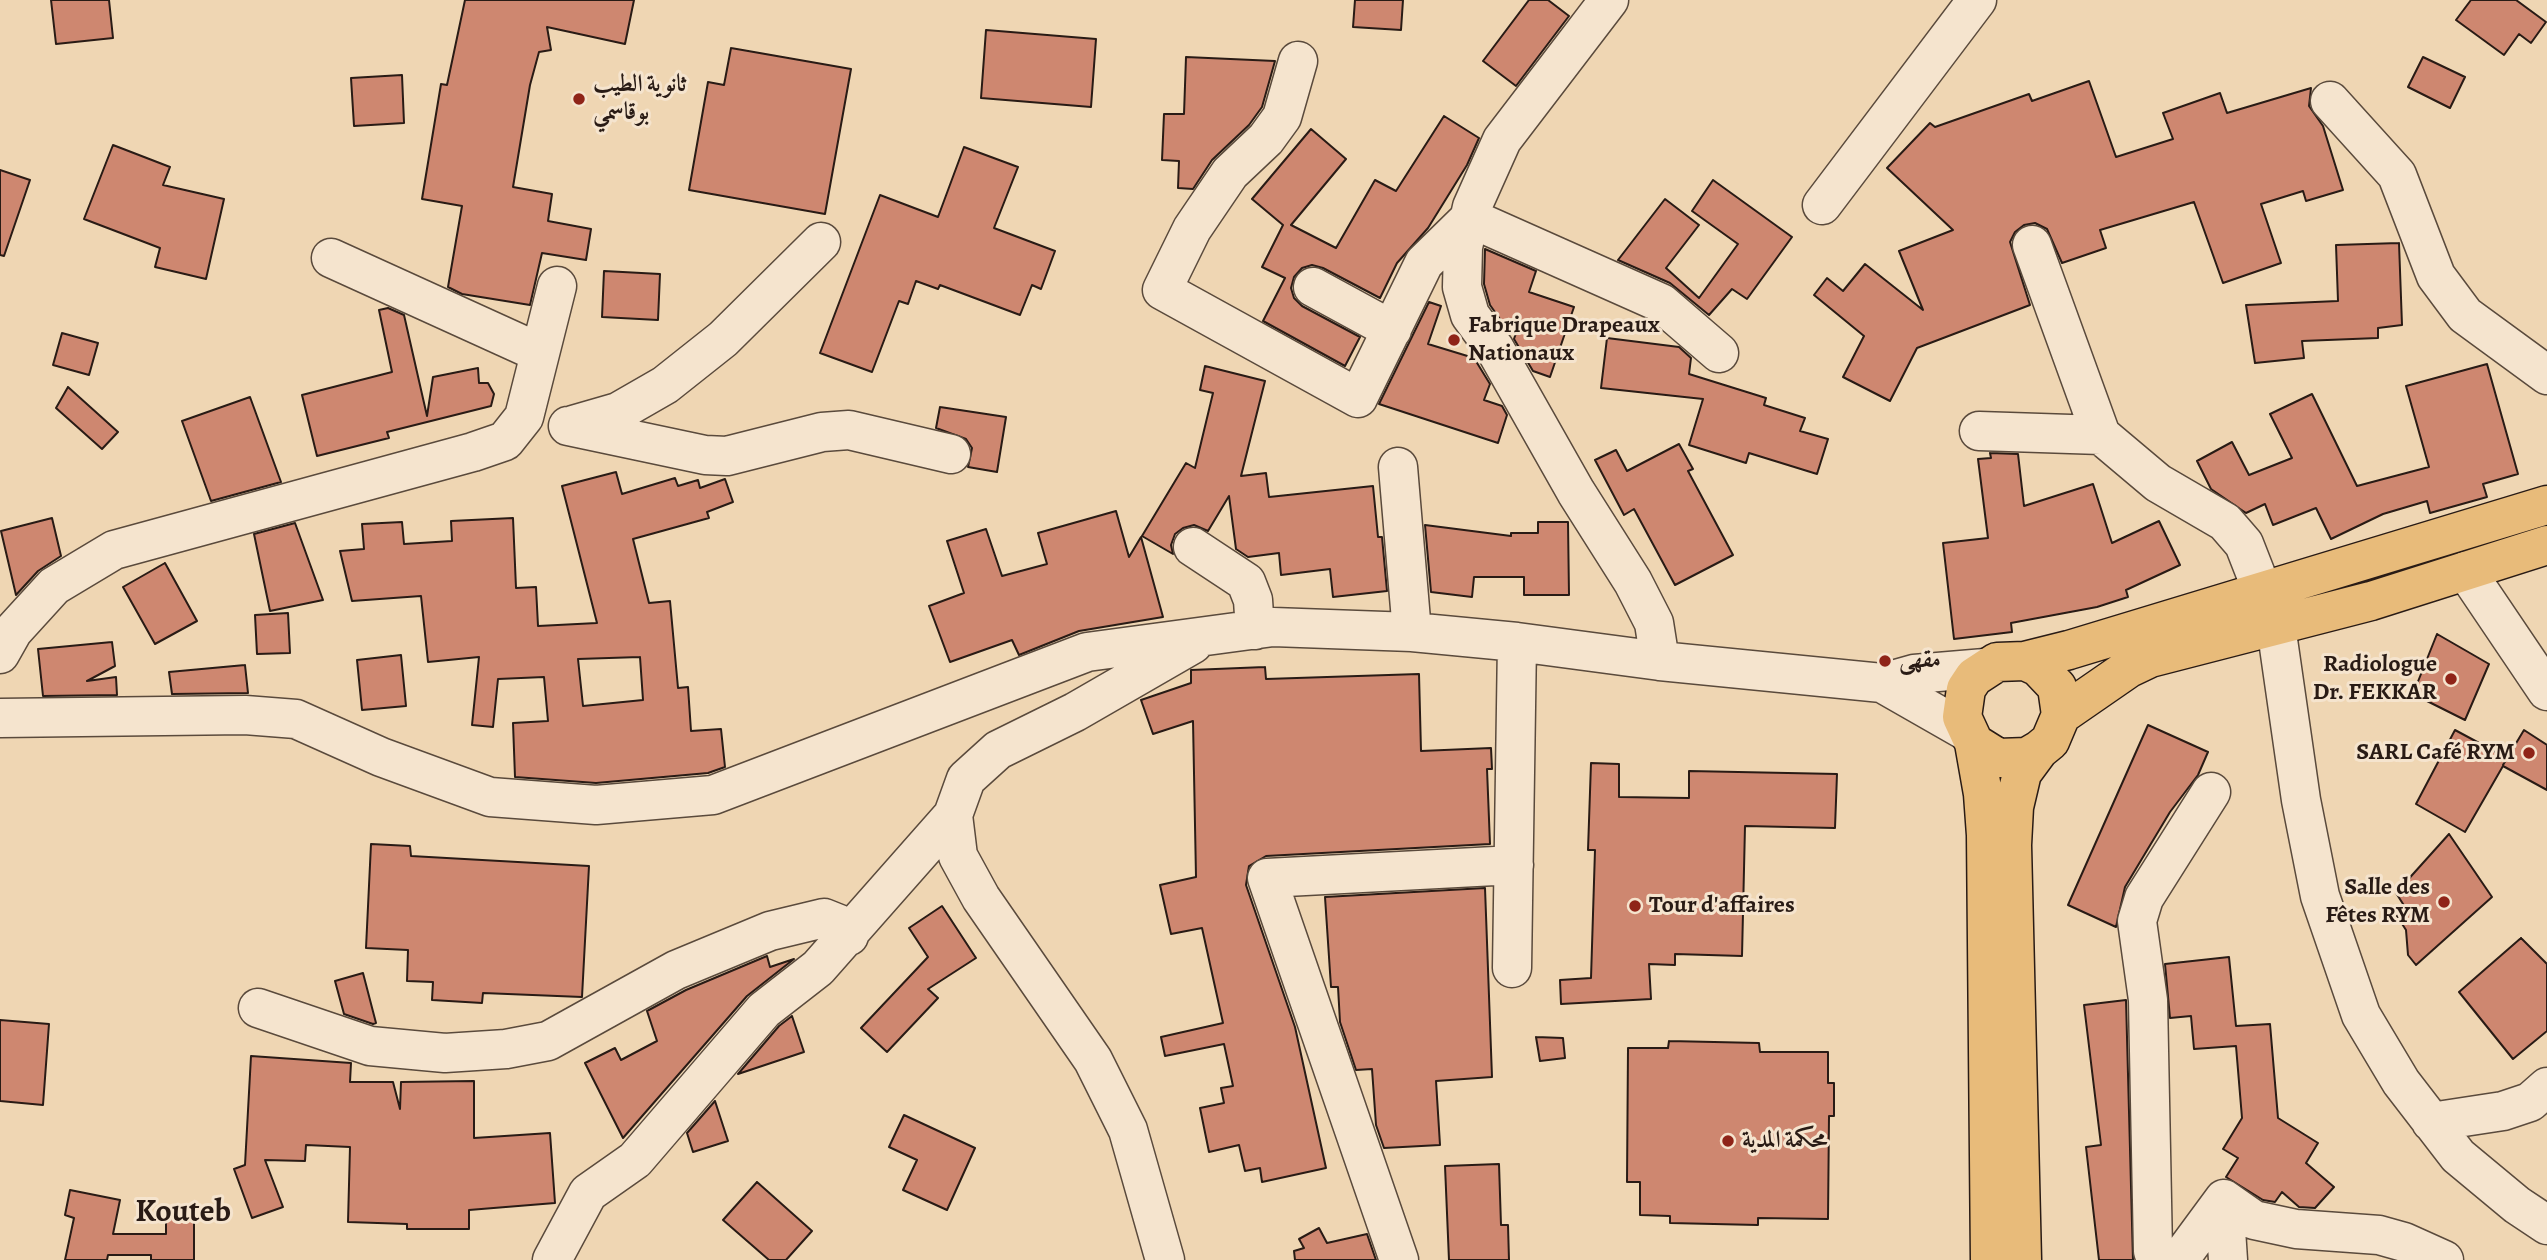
<!DOCTYPE html>
<html>
<head>
<meta charset="utf-8">
<style>
	body { margin:0 }
	canvas { display:block; background:#efd6b3 }
</style>
</head>
<body>
<canvas width="2547" height="1260"></canvas>
<script>
const ctx = document.querySelector('canvas').getContext('2d');
ctx.lineJoin = 'round';
function fill(path, color) {
  ctx.fillStyle = color;
  ctx.fill(path, 'evenodd');
}
function poly(rows) {
  const path = new Path2D();
  for (const r of rows) {
    path.moveTo(r[0], r[1]);
    for (let i = 2; i < r.length; i += 2) path.lineTo(r[i], r[i + 1]);
  }
  return path;
}
function strokePath(path, color, width, dash) {
  ctx.strokeStyle = color;
  ctx.lineWidth = width;
  ctx.lineCap = dash ? 'butt' : 'round';
  ctx.setLineDash(dash || []);
  ctx.stroke(path);
}
function drawText(font, color, halo, rows, align = 'center') {
  ctx.font = font + ' Alegreya,Amiri,serif';
  ctx.lineWidth = 6;
  ctx.setLineDash([]);
  ctx.textBaseline = 'middle';
  ctx.strokeStyle = halo;
  ctx.fillStyle = color;
  for (const [text, x, y, turn = 0] of rows) {
    ctx.save();
    ctx.translate(x, y);
    ctx.rotate((+turn || 0) * Math.PI / 180);
    ctx.textAlign = isNaN(turn) ? turn : align;
    if (halo) ctx.strokeText(text, 0, 0);
    ctx.fillText(text, 0, 0);
    ctx.restore();
  }
}
const building = poly([
	[51,0,109,0,113,38,56,44,51,0],
	[465,0,634,0,625,44,547,27,551,50,539,52,530,85,513,187,552,194,548,221,591,229,586,260,542,253,530,305,462,294,448,287,462,206,422,199,441,84,447,85,465,0],
	[1355,0,1403,0,1401,30,1353,27,1355,0],
	[1529,0,1548,0,1569,16,1516,86,1483,61,1529,0],
	[2471,0,2516,0,2546,22,2531,43,2519,34,2504,55,2456,20,2471,0],
	[986,30,1096,39,1091,107,981,98,986,30],
	[731,48,851,69,825,214,689,190,708,82,724,85,731,48],
	[1186,57,1275,61,1262,107,1249,125,1212,160,1193,189,1178,188,1179,161,1162,160,1164,114,1184,114,1186,57],
	[2423,57,2465,77,2450,108,2408,87,2423,57],
	[402,75,404,123,354,126,351,78,402,75],
	[2089,81,2116,157,2173,139,2163,113,2220,93,2227,113,2311,88,2309,106,2323,126,2343,190,2306,201,2303,191,2261,204,2281,263,2223,283,2194,202,2100,230,2106,248,2062,263,2047,229,2035,223,2024,225,2015,232,2010,242,2030,305,1917,348,1890,401,1843,377,1864,336,1814,295,1827,278,1843,291,1865,264,1923,310,1899,251,1953,230,1887,168,1930,123,1935,127,2029,94,2032,101,2089,81],
	[1444,116,1479,138,1467,165,1428,228,1397,263,1380,298,1323,268,1312,265,1302,268,1294,277,1291,288,1294,298,1302,306,1360,337,1345,366,1263,321,1285,278,1262,267,1283,225,1252,199,1311,129,1346,159,1291,225,1336,248,1375,180,1396,191,1444,116],
	[113,145,170,167,163,185,224,199,206,279,155,267,160,248,84,219,113,145],
	[964,147,1018,167,994,228,1055,251,1041,289,1032,285,1020,315,940,285,938,289,916,281,908,304,899,301,872,372,820,353,880,195,938,217,964,147],
	[0,170,30,180,4,256,0,255,0,170],
	[1713,180,1792,237,1747,299,1732,289,1709,315,1670,283,1618,260,1665,199,1699,225,1666,268,1699,298,1738,244,1692,211,1713,180],
	[2399,243,2402,325,2378,328,2378,338,2302,341,2304,358,2255,363,2246,305,2338,301,2336,245,2399,243],
	[1485,249,1536,271,1529,292,1574,307,1550,377,1533,371,1514,339,1518,327,1502,322,1490,305,1484,284,1485,249],
	[604,271,660,274,658,320,602,317,604,271],
	[1429,302,1441,306,1428,344,1474,358,1490,384,1484,400,1502,406,1507,415,1498,443,1379,404,1429,302],
	[388,308,404,315,427,416,433,377,478,368,479,383,488,383,494,394,491,406,387,432,389,438,317,456,302,395,392,372,379,310,388,308],
	[62,333,98,343,89,375,53,365,62,333],
	[1607,338,1679,347,1691,358,1689,374,1766,398,1764,405,1805,418,1800,431,1828,439,1817,474,1749,453,1746,463,1689,445,1703,399,1601,388,1607,338],
	[2487,364,2518,474,2483,484,2487,497,2430,513,2427,501,2383,514,2331,539,2316,508,2273,525,2265,504,2246,513,2211,489,2197,461,2232,442,2249,475,2292,458,2270,414,2312,394,2357,486,2429,467,2406,386,2487,364],
	[1205,366,1265,381,1241,476,1266,473,1269,497,1373,486,1378,537,1382,537,1387,591,1333,597,1330,569,1281,575,1279,553,1248,557,1236,549,1229,496,1208,531,1194,525,1183,528,1175,534,1171,545,1173,554,1142,536,1186,463,1195,468,1213,393,1200,390,1205,366],
	[68,387,118,432,102,449,56,408,68,387],
	[250,397,281,482,211,501,182,421,250,397],
	[940,407,1006,417,997,472,968,467,972,448,966,439,936,428,940,407],
	[1679,444,1693,469,1688,471,1733,555,1675,585,1634,509,1624,515,1595,460,1616,450,1627,471,1679,444],
	[1990,453,2018,454,2024,506,2093,484,2112,543,2159,521,2180,565,2126,590,2128,597,2097,607,2011,623,2012,632,1954,639,1943,543,1988,538,1978,459,1991,458,1990,453],
	[616,472,622,494,675,478,678,486,698,480,700,488,725,479,733,502,707,512,709,518,633,539,649,603,670,601,678,688,688,687,691,731,721,729,725,767,708,773,596,783,515,777,513,723,548,721,544,677,498,679,493,727,472,725,479,657,428,662,421,596,352,601,340,551,364,549,362,524,402,522,404,544,452,541,451,521,513,518,516,588,536,587,538,626,597,623,562,486,616,472],
	[640,657,643,700,583,706,578,659,640,657],
	[1116,511,1129,557,1141,537,1163,617,1079,631,1019,655,1012,640,950,662,929,606,964,593,947,541,986,529,1002,576,1047,564,1038,533,1116,511],
	[52,518,61,556,38,571,16,595,1,531,52,518],
	[1538,522,1568,522,1569,595,1524,595,1524,577,1474,577,1472,597,1431,592,1425,525,1511,536,1511,533,1538,533,1538,522],
	[295,523,323,600,270,611,254,534,295,523],
	[165,563,197,621,155,644,123,587,165,563],
	[288,613,290,653,257,654,255,615,288,613],
	[2437,634,2489,664,2465,720,2413,694,2437,634],
	[112,642,115,666,87,681,116,677,117,695,43,696,38,649,112,642],
	[401,655,406,706,362,710,357,660,401,655],
	[245,665,248,693,172,694,169,672,245,665],
	[1265,667,1266,679,1419,674,1421,751,1491,748,1492,769,1487,769,1490,844,1266,856,1249,866,1246,885,1295,1027,1326,1168,1262,1182,1260,1168,1245,1171,1239,1145,1209,1152,1200,1108,1224,1103,1221,1088,1233,1086,1224,1044,1165,1056,1161,1037,1223,1023,1202,928,1171,934,1160,885,1196,877,1193,721,1153,734,1141,700,1191,683,1191,670,1265,667],
	[2148,725,2208,752,2198,775,2170,812,2125,887,2116,927,2068,905,2148,725],
	[2455,730,2507,758,2503,765,2524,730,2547,745,2547,790,2503,766,2465,832,2416,804,2455,730],
	[1591,763,1619,764,1619,797,1689,798,1689,771,1837,774,1835,828,1745,826,1742,956,1675,954,1675,965,1649,964,1651,999,1561,1004,1560,980,1591,978,1595,850,1588,850,1591,763],
	[2449,834,2492,897,2416,965,2408,955,2406,930,2397,916,2405,907,2396,893,2449,834],
	[371,844,410,846,411,856,589,866,582,997,483,993,482,1003,432,1000,433,982,407,981,408,950,366,948,371,844],
	[1485,888,1492,1077,1436,1081,1440,1145,1384,1148,1376,1125,1372,1069,1356,1070,1340,1022,1338,987,1331,987,1325,897,1485,888],
	[942,906,976,958,928,989,938,998,887,1052,861,1028,928,957,909,928,942,906],
	[2521,938,2547,964,2547,1031,2513,1059,2459,992,2521,938],
	[767,956,770,967,794,959,747,996,623,1138,585,1063,615,1048,621,1060,657,1041,647,1011,686,990,767,956],
	[2229,957,2236,1026,2270,1024,2278,1118,2318,1143,2306,1163,2334,1187,2315,1208,2299,1207,2282,1192,2275,1202,2263,1200,2226,1177,2238,1158,2223,1149,2242,1118,2236,1046,2194,1049,2191,1016,2170,1018,2165,964,2229,957],
	[363,973,376,1023,373,1024,344,1014,335,981,363,973],
	[2126,1000,2133,1260,2099,1260,2086,1147,2101,1145,2084,1005,2126,1000],
	[792,1016,804,1052,738,1074,779,1026,792,1016],
	[0,1020,49,1024,43,1105,0,1101,0,1020],
	[1536,1037,1563,1038,1565,1058,1540,1061,1536,1037],
	[1669,1041,1759,1043,1760,1052,1828,1052,1828,1083,1834,1083,1834,1116,1829,1116,1828,1219,1758,1218,1758,1225,1670,1223,1670,1216,1640,1215,1640,1182,1627,1182,1628,1048,1668,1048,1669,1041],
	[251,1056,351,1063,350,1082,393,1082,400,1109,401,1082,474,1081,474,1138,550,1133,555,1203,469,1210,469,1229,407,1229,407,1224,348,1222,350,1147,306,1145,305,1161,265,1160,283,1207,252,1218,234,1169,245,1165,251,1056],
	[715,1101,728,1141,693,1152,687,1133,715,1101],
	[904,1115,975,1148,947,1210,903,1190,917,1160,889,1147,904,1115],
	[1499,1164,1501,1225,1508,1225,1509,1260,1449,1260,1445,1166,1499,1164],
	[757,1182,812,1231,786,1260,769,1260,723,1220,757,1182],
	[70,1190,120,1200,113,1234,166,1234,166,1219,194,1218,194,1260,151,1260,151,1255,108,1255,107,1260,65,1260,74,1218,65,1215,70,1190],
	[1319,1228,1327,1243,1367,1234,1376,1260,1295,1260,1294,1251,1304,1248,1299,1239,1319,1228]
]);
fill(building, '#ce8770');
strokePath(building, '#291b15', 2);
const minor = poly([
	[1609,0,1502,140,1472,207,1463,247,1462,287,1470,315,1495,349,1576,492,1633,582,1654,623,1660,661],
	[1298,61,1282,117,1266,139,1230,173,1192,229,1162,290,1358,398,1424,263,1470,218,1661,303,1719,353],
	[2330,101,2397,175,2436,276,2465,315,2547,375],
	[1822,205,1977,0],
	[2032,245,2101,435],
	[331,258,540,353],
	[1313,287,1392,330],
	[573,425,618,412,665,385,723,339,821,242],
	[568,426,705,455,727,456,822,432,849,430,951,454],
	[1979,431,2101,435,2158,483,2225,522,2244,544,2276,626,2301,800,2320,896,2361,1015,2401,1082,2458,1156,2517,1205,2547,1225],
	[1398,467,1412,632],
	[1193,547,1246,582,1253,600,1255,630],
	[2466,571,2547,691],
	[0,654,13,631,54,586,114,550,473,452,505,441,524,417,557,286],
	[1882,683,1966,731],
	[0,718,245,715,296,719,381,757,490,797,596,805,713,795,1087,652,1273,627,1412,632,1517,642,1660,661,1882,683,1914,674,1985,668],
	[1512,968,1517,642],
	[258,1008,370,1046,445,1053,506,1049,548,1041,676,970,770,931,824,918,839,924,849,936],
	[2431,1122,2503,1111,2530,1102,2547,1087],
	[2224,1199,2228,1260],
	[552,1260,588,1193,635,1160,764,1010,818,968,953,815],
	[1165,1260,1128,1130,1093,1060,981,898,958,856,953,815,966,779,998,750,1075,712,1193,644],
	[1399,1260,1267,878,1514,865],
	[2156,1260,2153,1251,2148,1000,2137,921,2144,898,2211,792],
	[2179,1260,2224,1199,2254,1220,2296,1229,2379,1235,2404,1242,2444,1260]
]);
const major = poly([
	[2025,661,2038,667,2057,687,2061,715,2050,741,2039,750,2027,757,1998,758,1974,743,1962,717,1966,689,1974,677,1997,662,2025,661,2069,650,2547,505],
	[2061,715,2129,668,2150,658,2371,601,2547,545],
	[1974,743,1983,794,1986,835,1990,1260],
	[2022,1260,2012,845,2014,807,2022,773,2039,750]
]);
strokePath(minor, '#5a4a3c', 41);
strokePath(major, '#291b15', 41);
strokePath(minor, '#f5e4ce', 38);
strokePath(major, '#e8bb7a', 38);
for (const [x, y, r, color] of [
	[579,99,7,"#8f2418"],
	[1454,340,7,"#8f2418"],
	[1885,661,7,"#8f2418"],
	[2451,679,7,"#8f2418"],
	[2529,753,7,"#8f2418"],
	[2444,902,7,"#8f2418"],
	[1635,906,7,"#8f2418"],
	[1728,1141,7,"#8f2418"]
]) {
  const dot = new Path2D();
  dot.arc(x, y, r, 0, 2 * Math.PI);
  ctx.fillStyle = color;
  ctx.fill(dot);
  strokePath(dot, '#f5e4ce', 2.5);
}
drawText('bold 24px', '#291b15', '#f5e4ce', [
	["ثانوية الطيب",593,85],
	["بوقاسمي",593,113],
	["Fabrique Drapeaux",1468,326],
	["Nationaux",1468,354],
	["مقهى",1899,661],
	["Radiologue",2437,665,"right"],
	["Dr. FEKKAR",2437,693,"right"],
	["SARL Café RYM",2515,753,"right"],
	["Salle des",2430,888,"right"],
	["Fêtes RYM",2430,916,"right"],
	["Tour d'affaires",1649,906],
	["محكمة المدية",1742,1141]
], 'left');
drawText('bold 32px', '#291b15', '#f5e4ce', [
	["Kouteb",183,1213]
]);
</script>
</body>
</html>
